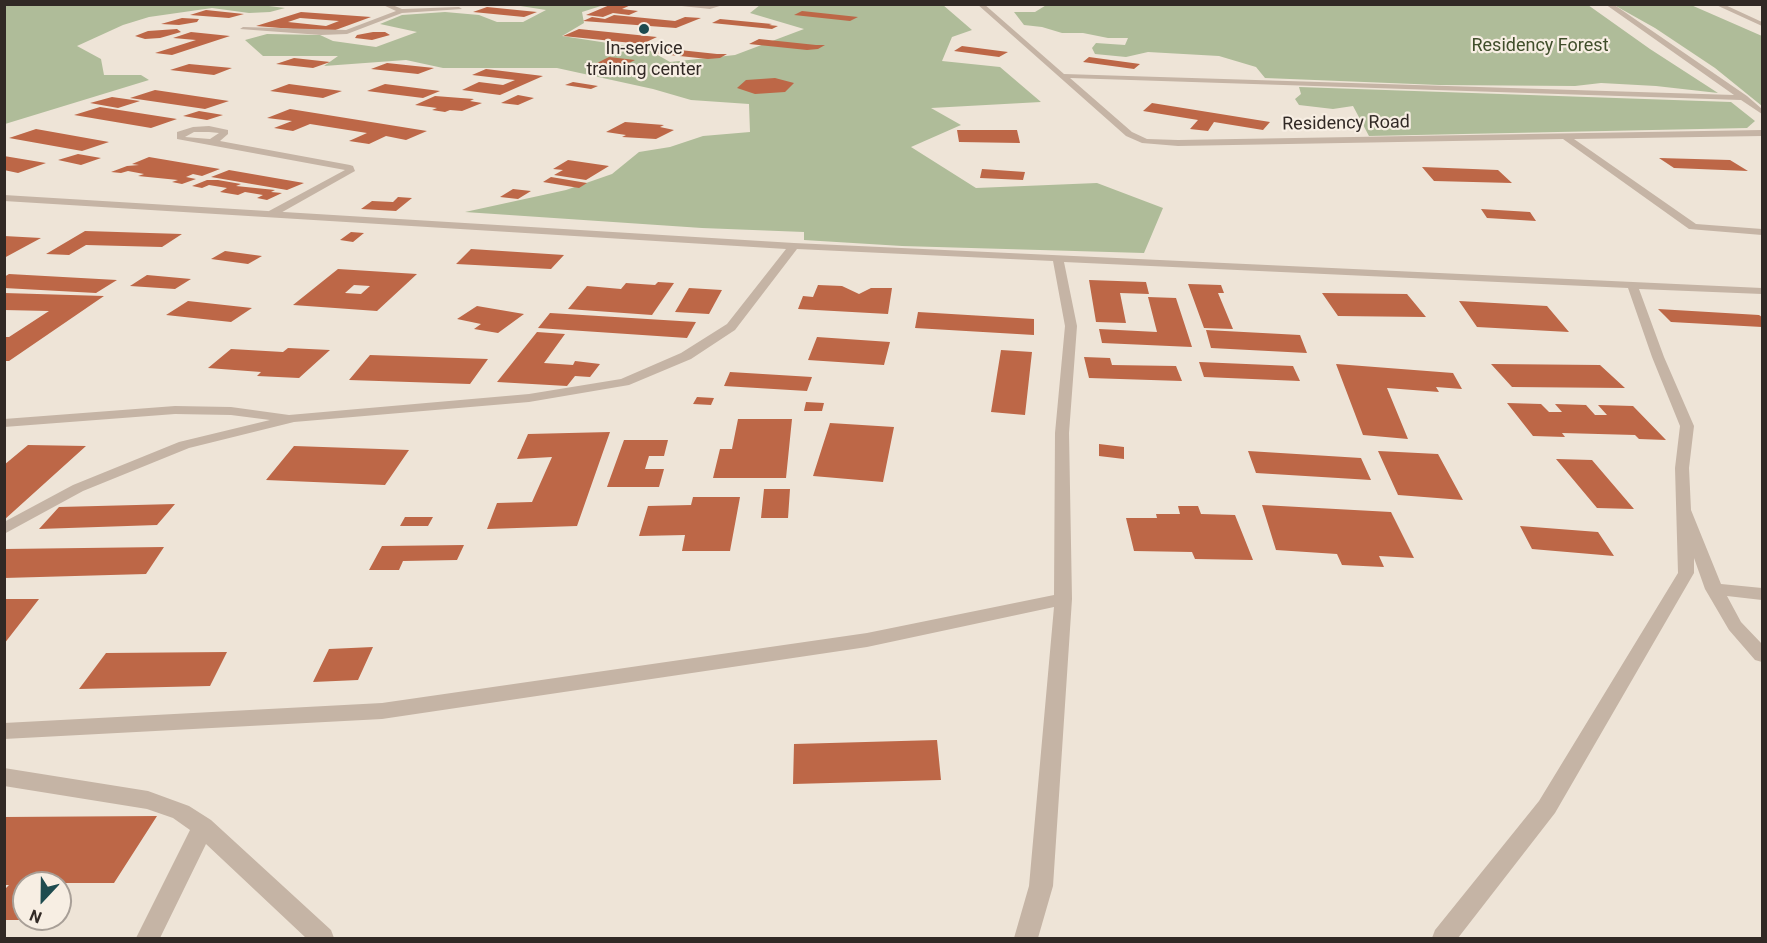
<!DOCTYPE html>
<html>
<head>
<meta charset="utf-8">
<style>
	body { margin:0 }
	#map { position:relative; width:1767px; height:943px; overflow:hidden; background:#eee4d7; font-family:Roboto,sans-serif }
	canvas { display:block }
	.frame { position:absolute; inset:0; border:6px solid #312925; pointer-events:none }
	.north { position:absolute; left:12px; top:871px; width:60px; height:60px; box-sizing:border-box; background:#f7eee3; border:2px solid #a89f97; border-radius:50%; rotate:202deg; font-size:16px; font-weight:700; line-height:24px; text-align:center; color:#312925 }
	.north::after { content:''; display:block; margin:auto; width:21px; height:27px; background:#1e4b4f; clip-path:polygon(50% 0,100% 100%,50% 72%,0 100%) }
</style>
</head>
<body>
<div id="map">
<canvas width="1767" height="943"></canvas>
<div class="frame"></div>
<div class="north">N</div>
</div>
<script>
const ctx = document.querySelector('canvas').getContext('2d');
ctx.lineJoin = 'round';
function fill(path, color) {
  ctx.fillStyle = color;
  ctx.fill(path, 'evenodd');
}
function poly(rows) {
  const path = new Path2D();
  for (const r of rows) {
    path.moveTo(r[0], r[1]);
    for (let i = 2; i < r.length; i += 2) path.lineTo(r[i], r[i + 1]);
  }
  return path;
}
function strokePath(path, color, width, dash) {
  ctx.strokeStyle = color;
  ctx.lineWidth = width;
  ctx.lineCap = dash ? 'butt' : 'round';
  ctx.setLineDash(dash || []);
  ctx.stroke(path);
}
function drawText(font, color, halo, rows, align = 'center') {
  ctx.font = font + ' Roboto,sans-serif';
  ctx.lineWidth = 4.5;
  ctx.setLineDash([]);
  ctx.textBaseline = 'middle';
  ctx.strokeStyle = halo;
  ctx.fillStyle = color;
  for (const [text, x, y, turn = 0] of rows) {
    ctx.save();
    ctx.translate(x, y);
    ctx.rotate((+turn || 0) * Math.PI / 180);
    ctx.textAlign = isNaN(turn) ? turn : align;
    if (halo) ctx.strokeText(text, 0, 0);
    ctx.fillText(text, 0, 0);
    ctx.restore();
  }
}
fill(poly([
	[1048,4,1588,5,1650,49,1718,93,1656,86,1601,83,1575,86,1439,85,1265,78,1256,67,1219,56,1148,52,1126,57,1095,54,1092,48,1096,43,1125,45,1128,38,1108,38,1083,33,1062,33,1042,27,1024,25,1014,12,1035,12],
	[261,5,285,8,270,12,249,13,212,8,149,17,123,25,77,46,101,59,104,75,141,75,149,80,5,124,5,5],
	[514,5,604,5,582,12,584,23,562,36,647,49,670,62,735,55,804,29,750,13,760,5,943,5,972,30,952,37,942,61,1000,67,1041,102,931,108,961,125,911,147,976,188,1097,183,1163,208,1144,253,902,246,804,240,804,232,702,228,465,212,566,190,612,174,639,152,670,147,703,136,750,132,749,104,691,100,653,89,557,68,443,68,406,60,324,66,338,56,263,56,245,40,267,34,320,35,333,41,376,47,417,32,380,24,402,15,445,12,479,15,497,22,523,22,546,10],
	[1614,5,1691,5,1762,36,1762,106,1715,68,1655,28],
	[1299,87,1731,102,1755,121,1747,128,1369,136,1353,106,1333,109,1299,105,1295,99,1301,94]
]), '#afbc99');
fill(poly([
	[612,4,633,4,622,9,638,11,629,15,613,13,603,17,586,15],
	[487,7,537,12,524,17,473,12],
	[206,10,244,14,229,18,190,15],
	[802,11,858,17,850,21,794,15],
	[301,12,371,17,330,32,256,26],
	[300,18,339,21,326,26,288,22],
	[614,15,675,21,685,17,701,18,676,28,583,21,592,17,605,19],
	[182,18,199,19,197,22,179,25,161,24],
	[720,19,772,24,769,25,778,26,772,29,712,23],
	[177,29,181,32,160,38,145,39,135,36,148,31],
	[579,29,657,37,642,44,563,36],
	[191,32,230,36,172,55,155,53,196,40,173,38],
	[373,32,385,32,390,35,372,40,355,38,357,35],
	[759,39,816,45,825,45,818,49,807,50,749,44],
	[962,46,1008,52,999,57,954,51],
	[661,48,717,54,727,54,720,58,708,59,651,53],
	[609,57,635,60,623,66,597,63],
	[1089,57,1140,64,1134,69,1083,62],
	[294,58,330,62,313,68,276,64],
	[387,63,434,68,418,74,371,69],
	[189,64,232,68,214,75,170,70],
	[486,69,543,76,500,95,462,90,479,82,503,85,515,80,472,75],
	[775,78,794,83,785,92,755,94,737,88,746,80],
	[573,82,598,86,591,89,565,85],
	[289,84,342,91,323,98,270,91],
	[385,84,440,91,423,98,367,91],
	[155,90,229,101,205,109,130,98],
	[518,95,534,98,518,105,501,103],
	[435,96,474,99,470,101,482,103,462,111,450,110,445,112,432,110,437,108,415,105],
	[112,97,140,101,118,108,90,103],
	[1152,103,1270,122,1263,130,1214,122,1208,131,1190,129,1198,120,1143,111],
	[100,107,177,119,151,128,74,115],
	[290,109,427,131,406,140,386,136,369,144,349,141,367,133,310,124,293,131,274,128,292,121,267,118],
	[199,111,223,115,207,120,183,116],
	[625,122,664,125,660,127,674,130,656,139,622,137,626,135,606,132],
	[36,129,109,142,82,151,9,138],
	[957,130,1017,130,1020,143,959,142],
	[78,154,101,158,81,165,58,160],
	[4,156,46,163,18,173,4,170],
	[149,157,220,169,202,176,193,174,186,177,196,179,182,184,172,182,178,180,138,176,144,174,128,171,121,173,111,172,127,166,139,165,132,164],
	[1659,158,1730,160,1748,171,1674,168],
	[568,160,609,166,586,180,554,175,563,170,553,169],
	[1422,167,1498,170,1512,183,1434,181],
	[982,169,1025,172,1023,180,980,178],
	[229,170,275,178,304,183,287,190,211,177],
	[551,177,587,183,579,188,543,182],
	[207,180,218,180,241,184,236,186,275,190,271,192,282,193,267,200,257,198,263,195,245,192,238,195,220,192,227,188,209,185,202,188,192,186],
	[513,189,531,191,518,199,500,197],
	[398,197,412,198,396,211,361,209,372,201,393,202],
	[1481,209,1530,212,1536,221,1487,218],
	[85,231,182,234,162,247,86,245,69,255,46,254],
	[351,232,364,233,353,242,340,240],
	[4,236,41,238,4,258],
	[471,249,564,255,551,269,456,264],
	[225,251,262,256,248,264,211,259],
	[338,269,417,274,377,311,293,305],
	[354,285,370,286,361,294,345,293],
	[9,274,117,280,96,293,4,288,4,277],
	[147,275,191,279,175,289,130,286],
	[1089,280,1146,282,1149,294,1120,293,1126,323,1096,322],
	[658,282,674,283,652,315,568,309,587,286,621,289,626,283,655,285],
	[1188,284,1221,285,1224,293,1218,293,1233,329,1204,328],
	[818,285,842,286,859,294,871,288,892,288,888,314,798,309,803,296,813,297],
	[689,288,722,290,709,314,675,312],
	[4,293,104,296,9,361,4,361,4,337,9,337,49,311,4,310],
	[1322,293,1407,294,1426,317,1338,316],
	[1148,297,1176,298,1192,347,1102,343,1099,329,1157,332],
	[188,301,252,308,231,322,166,315],
	[1459,301,1547,306,1569,332,1477,327],
	[477,306,524,314,498,333,474,329,481,324,457,319],
	[1658,309,1759,315,1762,317,1762,327,1671,322],
	[918,312,1034,319,1034,335,915,328],
	[550,313,696,322,687,338,538,328],
	[1206,330,1300,335,1307,353,1211,348],
	[537,332,565,334,544,363,573,365,575,361,600,364,590,377,575,376,567,386,497,382],
	[817,337,890,342,884,365,808,360],
	[288,348,330,350,299,378,257,376,261,372,208,368,231,349,283,352],
	[1001,350,1032,352,1025,415,991,412],
	[370,355,488,359,470,384,349,380],
	[1084,357,1110,358,1112,365,1176,366,1182,381,1089,378],
	[1199,362,1293,366,1300,381,1204,377],
	[1336,364,1453,373,1462,389,1436,387,1439,392,1387,388,1408,439,1363,435],
	[1491,364,1600,365,1625,388,1512,387],
	[730,372,812,377,807,391,724,386],
	[697,397,714,398,711,405,693,404],
	[806,402,824,403,822,411,804,411],
	[1507,403,1541,404,1549,412,1562,412,1555,404,1586,405,1595,415,1607,415,1598,405,1633,406,1666,440,1639,439,1635,435,1562,433,1565,437,1533,436],
	[738,419,792,419,786,478,713,478,720,449,732,449],
	[830,423,894,427,883,482,813,476],
	[610,432,577,526,487,529,497,503,532,502,552,457,517,459,528,434],
	[624,440,668,440,664,456,649,456,645,469,664,469,659,487,607,487],
	[1099,444,1124,447,1124,459,1099,456],
	[28,445,86,446,4,520,4,465],
	[294,446,409,450,385,485,266,480],
	[1248,451,1361,458,1371,480,1256,473],
	[1378,451,1438,454,1463,500,1398,495],
	[1556,459,1592,460,1634,509,1597,508],
	[764,489,790,489,788,518,761,518],
	[693,497,740,497,730,551,682,551,685,535,639,536,648,506,691,505],
	[175,504,157,525,39,529,59,507],
	[1262,505,1391,512,1414,558,1379,556,1384,567,1342,565,1337,554,1276,550],
	[1178,506,1198,506,1201,514,1235,515,1253,560,1195,559,1192,552,1134,551,1126,518,1157,518,1156,514,1180,514],
	[405,517,433,517,428,526,400,526],
	[1520,526,1598,532,1614,556,1532,549],
	[464,545,457,560,403,561,399,570,369,570,382,546],
	[164,547,146,574,4,578,4,549],
	[4,599,39,599,4,644],
	[373,647,358,680,313,682,329,649],
	[227,652,210,686,79,689,106,653],
	[937,740,941,780,793,784,794,744],
	[157,816,114,883,24,883,24,920,4,920,4,890,9,885,4,885,4,817]
]), '#bd6747');
fill(poly([
	[663,4,710,5,726,4,710,9,663,4],
	[977,4,984,4,1064,74,1734,95,1605,4,1613,4,1747,96,1762,109,1762,114,1741,100,1070,78,1132,132,1147,139,1178,140,1762,130,1762,136,1574,139,1696,224,1762,229,1762,235,1689,229,1563,139,1178,146,1142,143,1126,136,977,4],
	[209,126,228,130,228,134,220,141,350,165,353,166,355,171,277,215,269,215,269,211,345,170,177,139,177,132,193,127,209,126],
	[194,132,209,132,219,133,210,139,185,137,194,132]
]), '#c5b4a5');
fill(poly([
	[381,4,390,4,402,9,459,7,462,9,402,13,347,34,321,35,240,29,243,27,346,30,396,11,381,4],
	[1714,4,1723,4,1762,22,1762,26,1714,4],
	[4,195,794,243,1762,288,1762,294,1639,289,1664,357,1694,426,1689,468,1691,510,1721,584,1762,588,1762,600,1727,596,1741,622,1762,644,1762,662,1755,660,1729,630,1705,589,1694,558,1694,573,1555,813,1458,938,1432,938,1435,930,1539,801,1678,573,1675,468,1680,426,1652,357,1628,288,1064,262,1077,326,1069,433,1072,599,1053,886,1038,938,1014,938,1029,886,1054,607,867,647,382,719,4,739,4,723,382,703,867,633,1054,595,1055,433,1065,326,1053,261,797,249,735,330,691,359,629,385,529,402,294,422,189,448,83,491,4,534,4,522,73,485,179,442,270,420,231,415,175,414,4,427,4,419,175,406,231,407,289,415,529,394,621,379,681,353,727,324,786,249,4,201,4,195],
	[4,768,148,791,189,806,211,820,331,930,334,938,306,938,206,844,160,938,136,938,190,830,173,818,147,809,4,786,4,768]
]), '#c5b4a5');
for (const [x, y, r, color] of [
	[644,29,6,"#1e4b4f"]
]) {
  const dot = new Path2D();
  dot.arc(x, y, r, 0, 2 * Math.PI);
  ctx.fillStyle = color;
  ctx.fill(dot);
  strokePath(dot, '#f7eee3', 2);
}
drawText('18px', '#404e2b', '#f7eee3', [
	["Residency Forest",1540,46]
]);
drawText('18px', '#312925', '#f7eee3', [
	["In-service",644,49],
	["training center",644,70]
]);
drawText('18px', '#312925', '#f7eee3', [
	["Residency Road",1346,124,-1]
]);
</script>
</body>
</html>
